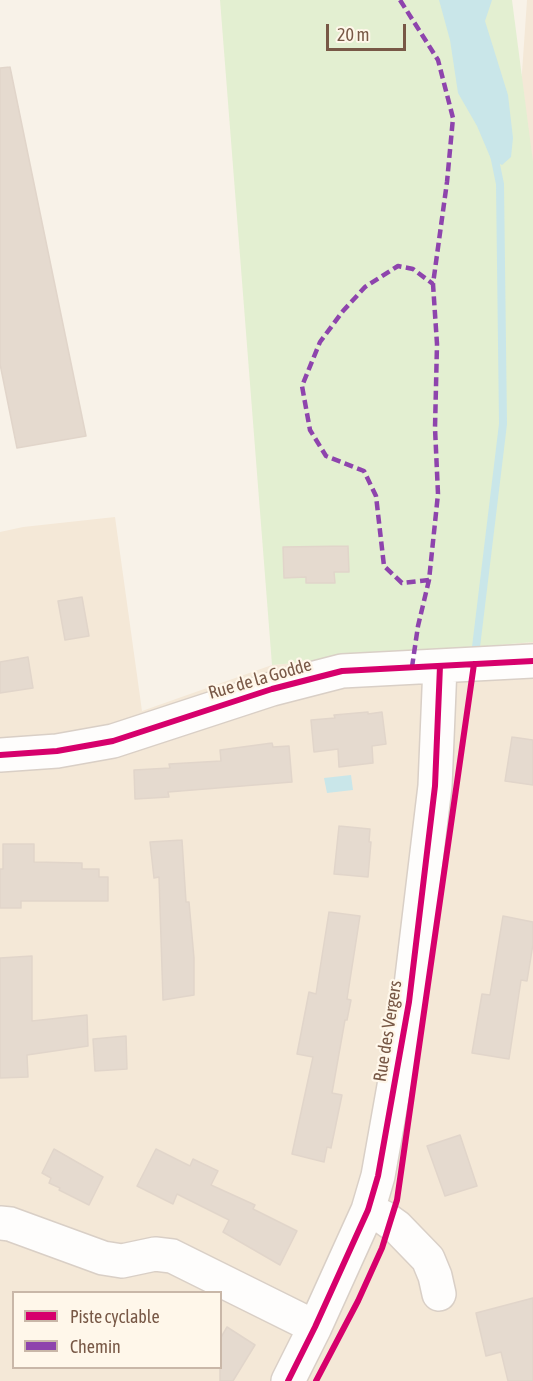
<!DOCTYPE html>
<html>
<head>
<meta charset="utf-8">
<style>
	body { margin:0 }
	#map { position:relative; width:533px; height:1381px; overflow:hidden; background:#f8f2e8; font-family:"Asap Condensed",sans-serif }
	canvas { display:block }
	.legend { position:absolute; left:12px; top:1291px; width:210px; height:78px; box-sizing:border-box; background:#fff7ea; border:2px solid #c9b7a8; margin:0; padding:8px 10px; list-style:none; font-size:18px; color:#785846 }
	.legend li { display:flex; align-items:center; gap:12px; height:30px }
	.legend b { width:30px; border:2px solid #c9b7a8 }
	.scale { position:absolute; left:326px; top:24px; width:80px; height:27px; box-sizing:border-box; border:3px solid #785846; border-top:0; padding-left:8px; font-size:18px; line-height:21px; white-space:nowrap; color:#785846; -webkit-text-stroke:4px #fff7ea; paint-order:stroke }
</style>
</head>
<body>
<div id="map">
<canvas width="533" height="1381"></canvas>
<ul class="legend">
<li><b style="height:8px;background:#d6006c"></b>Piste cyclable</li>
<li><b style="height:8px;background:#8e44ad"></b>Chemin</li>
</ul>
<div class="scale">20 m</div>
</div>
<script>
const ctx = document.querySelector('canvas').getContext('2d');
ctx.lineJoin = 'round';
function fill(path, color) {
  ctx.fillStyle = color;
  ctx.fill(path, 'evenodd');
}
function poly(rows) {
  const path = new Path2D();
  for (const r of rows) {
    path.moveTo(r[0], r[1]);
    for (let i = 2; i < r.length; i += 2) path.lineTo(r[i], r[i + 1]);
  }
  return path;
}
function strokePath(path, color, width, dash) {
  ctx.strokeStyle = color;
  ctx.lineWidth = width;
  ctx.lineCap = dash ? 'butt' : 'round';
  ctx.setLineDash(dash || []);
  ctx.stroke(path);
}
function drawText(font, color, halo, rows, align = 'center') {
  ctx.font = font + ' "Asap Condensed",sans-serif';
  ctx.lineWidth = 4.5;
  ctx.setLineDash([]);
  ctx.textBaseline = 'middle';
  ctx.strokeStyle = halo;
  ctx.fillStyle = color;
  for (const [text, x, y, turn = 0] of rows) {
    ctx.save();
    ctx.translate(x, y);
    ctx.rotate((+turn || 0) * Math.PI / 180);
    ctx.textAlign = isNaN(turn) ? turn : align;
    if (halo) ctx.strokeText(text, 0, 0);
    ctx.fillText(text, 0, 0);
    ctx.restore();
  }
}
fill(poly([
	[527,0,533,0,533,191,517,145],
	[115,517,142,711,272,665,533,642,533,1381,0,1381,0,532,23,527],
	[14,1292,220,1292,220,1368,14,1368]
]), '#f4e8d7');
fill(poly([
	[220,0,512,0,533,162,533,642,272,665]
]), '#e3efd1');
fill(poly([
	[439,0,492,0,485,21,508,95,513,138,511,157,502,165,491,159,477,126,458,93,450,40],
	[351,775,353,790,327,793,324,778]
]), '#c9e6e9');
strokePath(poly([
	[476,647,503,424,500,184,493,150]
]), '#c9e6e9', 8);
const building = poly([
	[10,67,86,436,17,448,0,364,0,68,10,67],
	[348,546,349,572,334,572,335,583,306,583,306,577,284,578,283,547,348,546],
	[82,597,89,636,65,640,58,601,82,597],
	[28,657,33,688,0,693,0,662,28,657],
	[368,712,368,714,382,712,386,744,372,746,373,763,339,767,338,749,314,752,311,720,335,718,334,715,368,712],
	[512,737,533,740,533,785,505,781,512,737],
	[272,743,273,747,289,746,292,782,168,792,169,797,135,799,134,770,170,768,169,764,221,761,220,750,272,743],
	[339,826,370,829,369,842,371,842,368,877,334,874,339,826],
	[182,840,186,902,189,902,194,958,194,995,163,1000,159,877,154,878,150,842,182,840],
	[3,844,34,844,34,862,82,863,82,869,99,869,99,877,108,877,108,901,21,901,21,908,0,908,0,869,3,869,3,844],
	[329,912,360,916,347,999,351,1000,347,1020,345,1020,332,1093,342,1095,331,1148,327,1147,324,1162,292,1154,313,1057,297,1054,309,992,316,994,329,912],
	[503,916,533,922,533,944,527,981,521,980,509,1059,472,1053,482,994,490,995,503,916],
	[32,956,32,1021,87,1015,88,1046,27,1055,28,1077,0,1078,0,958,32,956],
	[126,1036,127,1069,95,1071,93,1039,126,1036],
	[460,1135,477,1186,445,1196,427,1146,460,1135],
	[54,1149,103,1177,89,1205,59,1190,60,1188,49,1183,51,1178,42,1173,54,1149],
	[156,1149,190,1166,193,1159,218,1171,211,1185,255,1205,253,1209,297,1231,280,1265,223,1232,229,1220,177,1194,173,1204,137,1186,156,1149],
	[533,1298,533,1381,508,1381,501,1352,486,1356,476,1313,533,1298],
	[227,1327,255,1345,233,1381,220,1381,220,1339,227,1327]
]);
fill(building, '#e5dacf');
strokePath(building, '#e1d5ca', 1.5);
const minor = poly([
	[0,755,57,751,113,741,272,689,342,671,533,661],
	[368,1210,383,1217,397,1227,428,1259,435,1276,439,1294],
	[0,1223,10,1224,103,1258,122,1261,155,1254,172,1256,315,1327],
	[288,1381,315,1327,368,1210,378,1176,409,1002,435,786,440,666]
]);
strokePath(minor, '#d9cfc6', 36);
strokePath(minor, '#fefdfc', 33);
strokePath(poly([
	[400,0,438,60,453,118,447,182,433,284,437,344,435,428,438,494,429,580,418,626,412,667],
	[429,580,402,583,384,566,376,496,364,471,326,456,310,430,302,386,320,342,343,311,365,287,398,266,413,269,433,284]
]), '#8e44ad', 4.5, [9, 4.5]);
strokePath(poly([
	[0,755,57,751,113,741,272,689,342,671,533,661],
	[288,1381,315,1327,368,1210,378,1176,409,1002,435,786,440,666],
	[316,1381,358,1301,382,1248,397,1200,474,664]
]), '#d6006c', 6);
drawText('18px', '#785846', '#fff7ea', [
	["Rue de la Godde",260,679,-16],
	["Rue des Vergers",388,1031,-81]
]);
</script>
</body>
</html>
